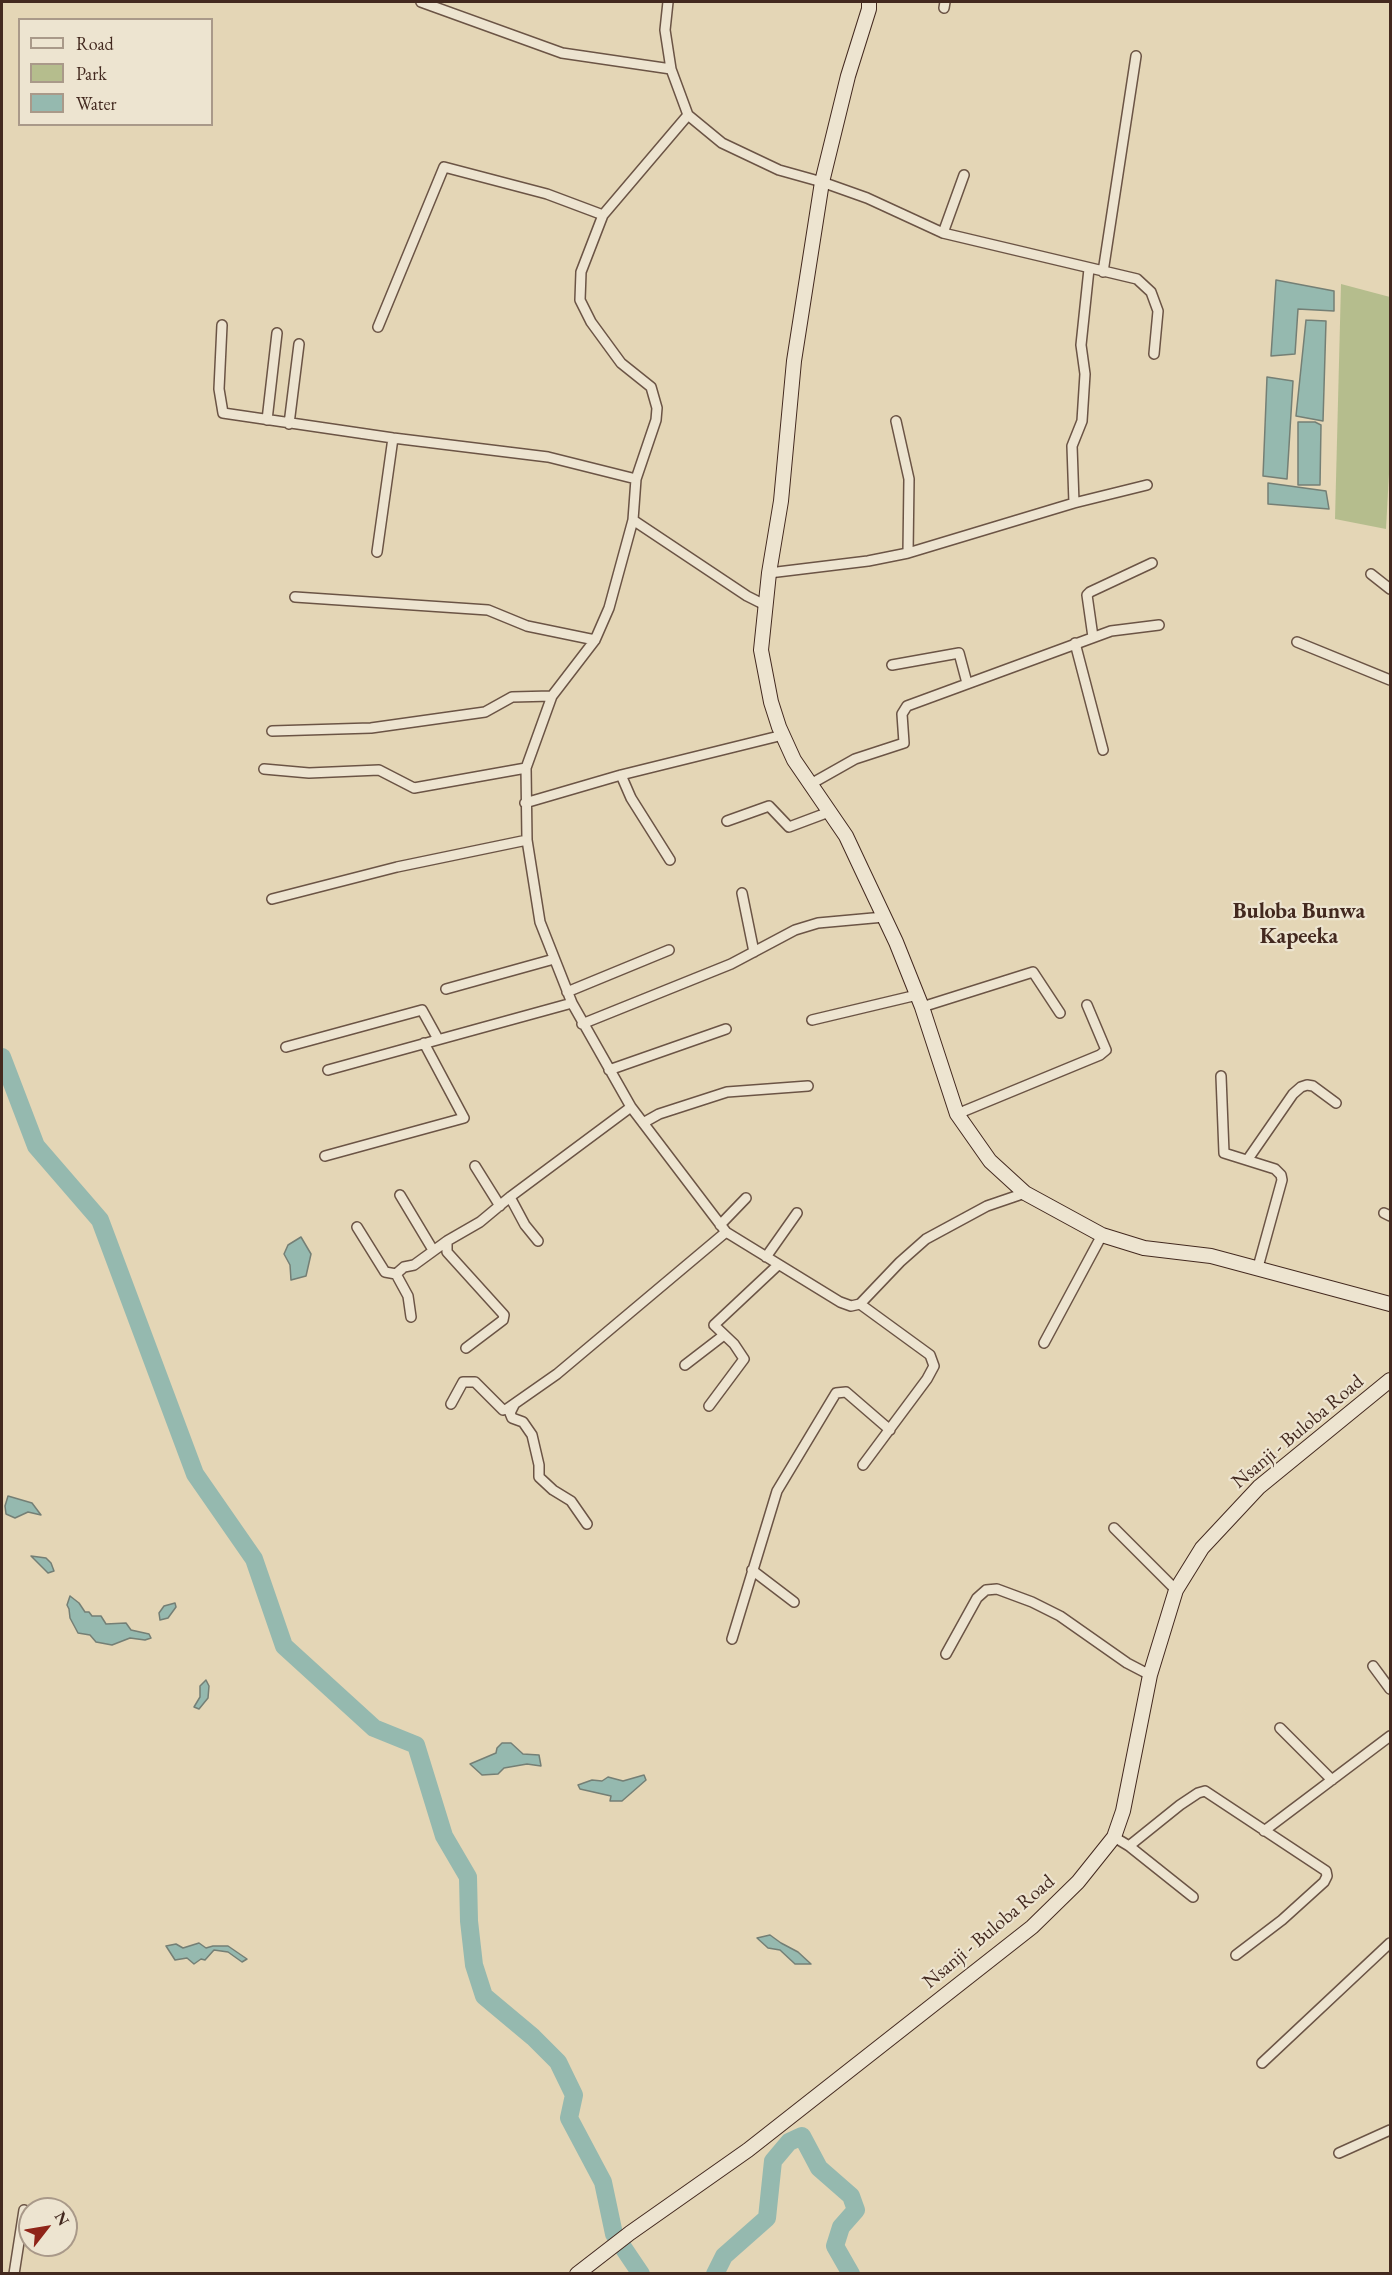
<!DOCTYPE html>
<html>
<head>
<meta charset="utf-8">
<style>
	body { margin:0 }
	#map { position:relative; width:1392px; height:2275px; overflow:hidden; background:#e4d6b6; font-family:"EB Garamond",serif }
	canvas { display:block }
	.frame { position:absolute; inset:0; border:3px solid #43291f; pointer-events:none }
	.legend { position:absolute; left:18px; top:18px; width:195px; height:108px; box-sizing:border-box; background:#ede4d0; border:2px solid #a99989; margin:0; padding:8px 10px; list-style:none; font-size:18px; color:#43291f }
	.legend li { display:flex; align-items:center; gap:12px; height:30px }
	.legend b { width:30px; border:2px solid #a99989 }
	.north { position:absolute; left:18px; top:2197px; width:60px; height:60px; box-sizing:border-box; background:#ede4d0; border:2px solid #a99989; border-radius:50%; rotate:59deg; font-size:16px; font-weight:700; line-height:24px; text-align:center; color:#43291f }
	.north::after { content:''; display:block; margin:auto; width:21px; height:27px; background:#8f2418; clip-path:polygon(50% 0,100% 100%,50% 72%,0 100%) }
</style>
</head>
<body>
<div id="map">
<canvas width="1392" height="2275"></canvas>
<div class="frame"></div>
<ul class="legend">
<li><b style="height:8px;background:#ede4d0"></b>Road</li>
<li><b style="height:16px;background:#b5bd8d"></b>Park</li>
<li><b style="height:16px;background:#95b9af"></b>Water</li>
</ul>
<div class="north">N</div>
</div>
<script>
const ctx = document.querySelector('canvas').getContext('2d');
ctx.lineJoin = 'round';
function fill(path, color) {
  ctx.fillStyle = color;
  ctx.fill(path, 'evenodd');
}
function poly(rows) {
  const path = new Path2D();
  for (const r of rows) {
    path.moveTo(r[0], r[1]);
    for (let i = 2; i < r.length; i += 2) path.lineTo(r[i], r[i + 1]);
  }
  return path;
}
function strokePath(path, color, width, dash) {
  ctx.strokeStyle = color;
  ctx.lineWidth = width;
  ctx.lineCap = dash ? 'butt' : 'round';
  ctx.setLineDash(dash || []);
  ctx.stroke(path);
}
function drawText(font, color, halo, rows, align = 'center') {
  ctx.font = font + ' "EB Garamond",serif';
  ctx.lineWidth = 4.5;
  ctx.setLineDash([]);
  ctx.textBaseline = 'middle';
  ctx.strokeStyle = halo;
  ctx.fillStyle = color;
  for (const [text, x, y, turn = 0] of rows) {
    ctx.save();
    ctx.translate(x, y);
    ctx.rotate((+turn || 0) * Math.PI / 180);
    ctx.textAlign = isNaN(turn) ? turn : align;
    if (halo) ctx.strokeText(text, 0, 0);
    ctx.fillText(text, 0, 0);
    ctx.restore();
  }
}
fill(poly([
	[1341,284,1390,297,1390,455,1386,529,1335,519]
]), '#b5bd8d');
const water = poly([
	[1276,280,1334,291,1334,311,1298,309,1295,354,1271,356,1276,280],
	[1306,320,1326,321,1323,421,1296,416,1306,320],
	[1267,377,1293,381,1287,479,1263,476,1267,377],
	[1298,422,1315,422,1321,425,1320,485,1298,485,1298,422],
	[1268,483,1326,491,1329,509,1268,504,1268,483],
	[301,1237,311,1254,306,1276,291,1280,290,1265,284,1254,288,1245,301,1237],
	[8,1496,32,1503,41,1515,28,1512,15,1518,6,1514,5,1506,8,1496],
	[31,1556,46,1558,51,1563,54,1571,48,1573,31,1556],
	[70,1596,79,1603,85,1612,89,1612,92,1616,101,1616,106,1624,126,1623,131,1630,149,1634,151,1638,145,1640,130,1638,112,1645,96,1642,90,1635,78,1633,70,1618,69,1609,67,1605,70,1596],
	[175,1603,176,1607,168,1618,160,1620,159,1613,164,1606,175,1603],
	[206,1680,209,1686,208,1698,199,1709,194,1707,200,1697,200,1686,206,1680],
	[502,1743,511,1743,523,1754,539,1755,541,1766,527,1764,504,1768,498,1774,482,1775,470,1764,496,1753,497,1748,502,1743],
	[644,1775,646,1780,622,1801,610,1801,611,1796,580,1789,578,1785,592,1780,602,1781,608,1777,623,1781,644,1775],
	[770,1935,781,1943,798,1952,811,1964,795,1964,780,1950,768,1948,757,1938,770,1935],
	[199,1943,206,1948,213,1946,228,1946,247,1959,242,1962,228,1952,214,1950,205,1960,201,1959,194,1964,187,1958,175,1960,166,1946,176,1944,183,1948,199,1943]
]);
fill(water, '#95b9af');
strokePath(water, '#747f75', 1.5);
strokePath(poly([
	[2,1057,36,1146,100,1220,195,1474,254,1559,284,1646,374,1728,416,1745,444,1836,468,1877,469,1921,474,1965,484,1996,533,2037,558,2062,574,2095,569,2118,603,2182,614,2234,641,2274],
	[715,2274,724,2256,767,2218,773,2161,789,2142,802,2136,819,2168,851,2196,856,2210,841,2227,835,2246,851,2274]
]), '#95b9af', 18);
const street = poly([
	[421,2,562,53,671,69],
	[668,2,665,30,671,69,688,115,722,143,779,170,822,182,867,198,943,233,1137,279,1151,292,1158,311,1154,354],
	[944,8,945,2],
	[688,115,603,215,581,272,580,300,591,322,621,363,651,387,657,408,656,420,636,479,633,520,609,608,595,640,552,696,526,768,527,840,540,922,572,1003,631,1107,726,1232,840,1302,851,1306,860,1304,900,1262,926,1239,987,1206,1025,1193],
	[943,233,964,175],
	[1103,272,1136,56],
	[222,325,219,389,223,413,393,438,548,457,636,479],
	[378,327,444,167,547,194,603,215],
	[267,420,277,333],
	[896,421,909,479,908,553],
	[289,424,299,344],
	[1074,503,1072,446,1082,421,1085,374,1081,345,1089,269],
	[633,520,747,596,765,605],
	[377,552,393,438],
	[769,573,868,561,908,553,1074,503,1147,485],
	[1371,574,1390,589],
	[295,597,488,610,527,626,595,640],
	[1093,637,1087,595,1090,592,1152,563],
	[1297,642,1390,680],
	[1075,643,1103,750],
	[892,665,959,653,967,683],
	[272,731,371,728,485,712,512,697,552,696],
	[264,769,309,773,379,770,414,788,526,768],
	[621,775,631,798,670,860],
	[809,785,855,759,904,743,902,714,907,706,1111,631,1159,625],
	[525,803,621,775,783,735],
	[727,821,769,806,789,827,829,812],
	[742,893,754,952],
	[272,899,397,867,527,840],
	[446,989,554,959],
	[567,992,669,950],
	[922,1007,1033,972,1060,1013],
	[812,1020,917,995],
	[582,1024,731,964,795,930,818,923,884,917],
	[286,1047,422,1010,438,1039],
	[328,1070,572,1003],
	[609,1070,726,1029],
	[1221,1076,1224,1153,1275,1169,1281,1175,1282,1180,1258,1267],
	[957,1114,1100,1055,1106,1050,1087,1005],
	[643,1123,659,1114,727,1092,808,1086],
	[325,1156,464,1118,424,1043],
	[1248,1159,1293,1094,1301,1087,1307,1085,1313,1086,1336,1103],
	[475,1166,500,1206],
	[400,1195,433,1250],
	[510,1197,525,1225,538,1241],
	[1384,1213,1390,1216],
	[720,1225,746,1198],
	[357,1227,385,1272,396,1274,404,1267,414,1265,447,1241,480,1222,510,1197,631,1107],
	[447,1241,447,1252,504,1315,503,1320,466,1348],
	[766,1257,797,1213],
	[396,1274,408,1296,411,1317],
	[860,1304,930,1355,934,1366,927,1379,863,1465],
	[1044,1343,1102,1235],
	[685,1365,724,1335],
	[451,1404,463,1382,475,1382,503,1410,507,1409,557,1374,726,1232],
	[514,1405,510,1413,512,1418,523,1422,532,1435,539,1465,539,1477,553,1490,571,1501,587,1524],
	[709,1406,744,1359,734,1344,714,1325,778,1265],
	[1114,1528,1176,1590],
	[752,1570,794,1602],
	[732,1639,777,1491,836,1393,846,1392,890,1430],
	[946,1654,977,1598,986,1590,997,1589,1032,1602,1060,1616,1127,1663,1150,1675],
	[1373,1666,1390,1689],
	[1280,1728,1332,1780],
	[1264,1831,1390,1736],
	[1114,1837,1129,1846,1193,1897],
	[1129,1846,1180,1805,1198,1793,1205,1791,1326,1871,1327,1876,1324,1882,1282,1920,1236,1955],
	[1262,2063,1390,1943],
	[1339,2153,1390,2130],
	[14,2274,24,2210]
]);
const secondary = poly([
	[869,2,869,9,848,76,822,182,794,361,781,501,769,573,761,650,771,702,779,727,794,760,846,836,861,868,896,942,922,1007,957,1114,990,1161,1025,1193,1102,1235,1144,1248,1211,1256,1390,1304],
	[577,2274,630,2233,748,2150,1032,1927,1078,1882,1114,1837,1123,1811,1150,1675,1176,1590,1202,1548,1259,1487,1390,1380]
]);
strokePath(street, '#6b5445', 12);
strokePath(secondary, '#43291f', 16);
strokePath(street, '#ede4d0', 9);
strokePath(secondary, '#ede4d0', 14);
drawText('20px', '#43291f', '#ede4d0', [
	["Nsanji - Buloba Road",1298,1432,-40],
	["Nsanji - Buloba Road",989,1932,-40]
]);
drawText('bold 22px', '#43291f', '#ede4d0', [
	["Buloba Bunwa",1299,912],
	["Kapeeka",1299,937]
]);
</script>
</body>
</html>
